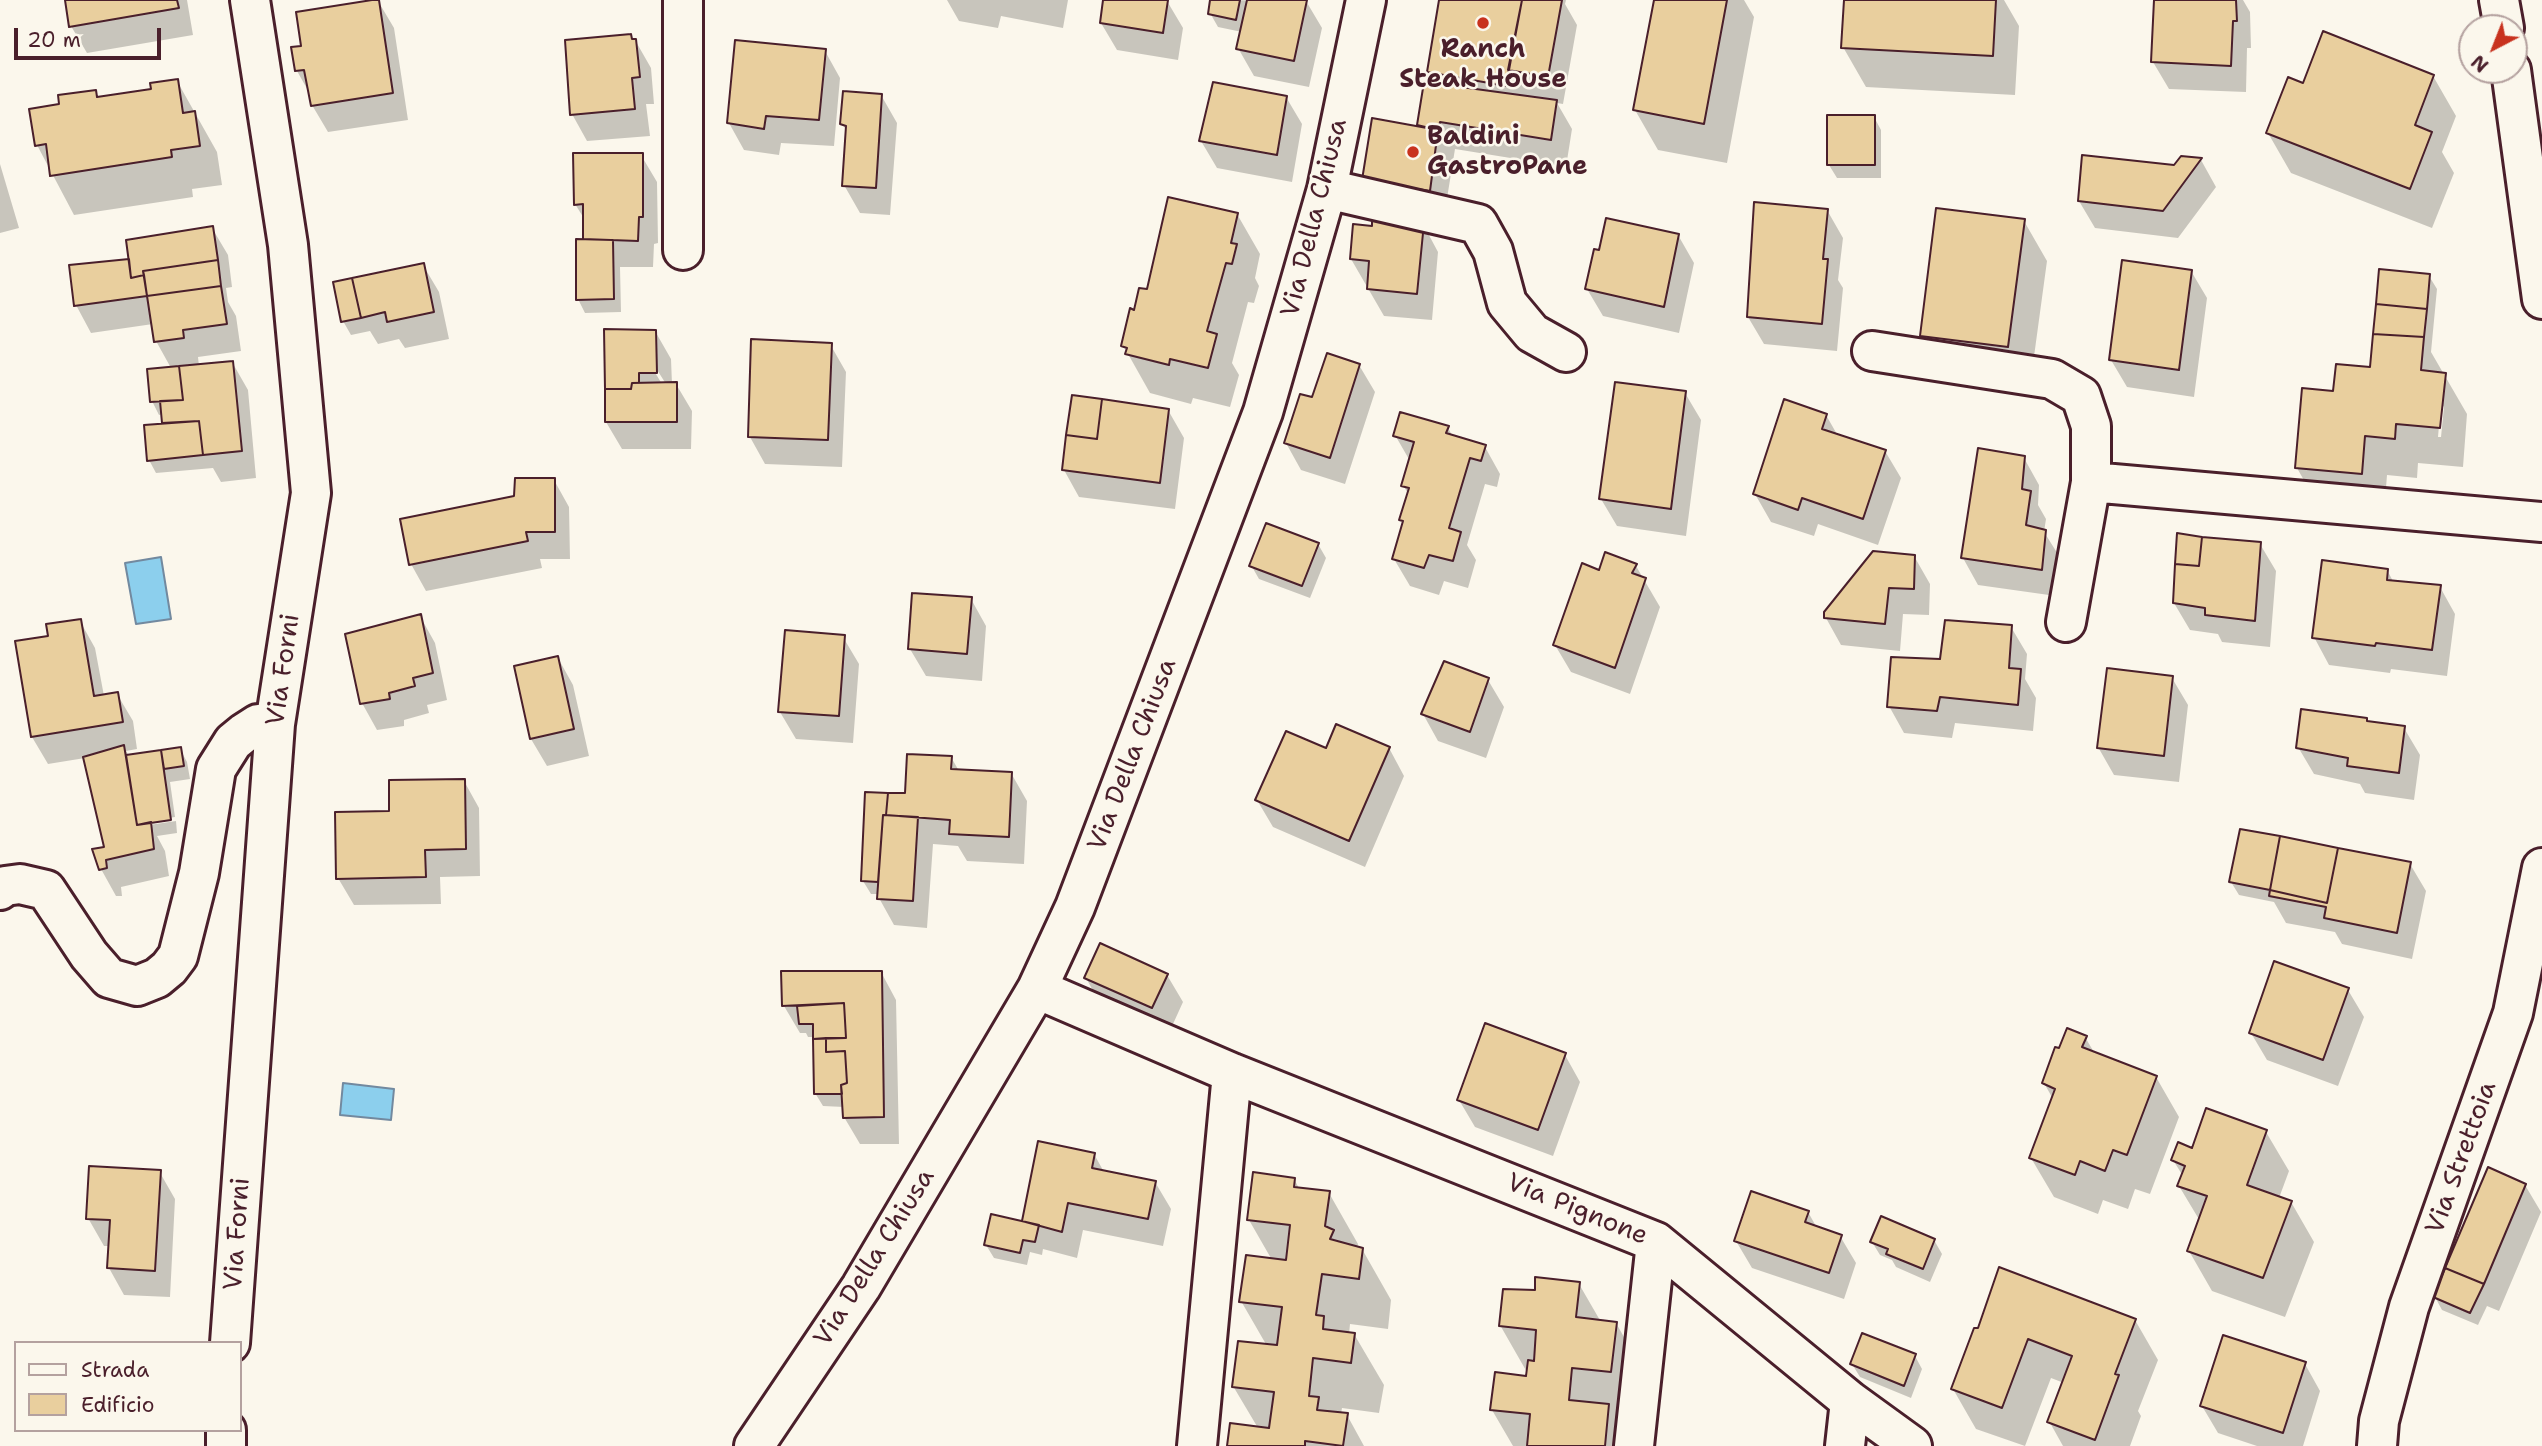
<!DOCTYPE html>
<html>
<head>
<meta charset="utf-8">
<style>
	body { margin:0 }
	#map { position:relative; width:2542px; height:1446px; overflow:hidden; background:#fbf7ec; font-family:"Shantell Sans",sans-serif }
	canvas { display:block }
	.legend { position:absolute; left:14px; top:1341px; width:228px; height:91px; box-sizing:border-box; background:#fbf7ec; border:2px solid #b4a19f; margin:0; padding:9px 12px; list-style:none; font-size:21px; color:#4a1f2b }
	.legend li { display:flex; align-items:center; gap:14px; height:35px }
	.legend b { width:35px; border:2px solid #b4a19f }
	.north { position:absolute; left:2458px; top:14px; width:70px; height:70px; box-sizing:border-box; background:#fbf7ec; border:2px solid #b4a19f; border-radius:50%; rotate:222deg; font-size:19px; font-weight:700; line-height:28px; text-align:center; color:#4a1f2b }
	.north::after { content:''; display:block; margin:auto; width:24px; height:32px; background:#c8321e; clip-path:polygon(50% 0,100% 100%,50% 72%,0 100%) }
	.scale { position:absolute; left:14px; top:28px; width:147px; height:32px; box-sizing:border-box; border:4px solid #4a1f2b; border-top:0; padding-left:9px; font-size:21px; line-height:24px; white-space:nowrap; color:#4a1f2b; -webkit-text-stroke:5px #fbf7ec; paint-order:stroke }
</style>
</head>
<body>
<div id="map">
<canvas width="2542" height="1446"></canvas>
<ul class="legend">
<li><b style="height:9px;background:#fbf7ec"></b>Strada</li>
<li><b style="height:19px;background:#e9cf9e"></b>Edificio</li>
</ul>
<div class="north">N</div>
<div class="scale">20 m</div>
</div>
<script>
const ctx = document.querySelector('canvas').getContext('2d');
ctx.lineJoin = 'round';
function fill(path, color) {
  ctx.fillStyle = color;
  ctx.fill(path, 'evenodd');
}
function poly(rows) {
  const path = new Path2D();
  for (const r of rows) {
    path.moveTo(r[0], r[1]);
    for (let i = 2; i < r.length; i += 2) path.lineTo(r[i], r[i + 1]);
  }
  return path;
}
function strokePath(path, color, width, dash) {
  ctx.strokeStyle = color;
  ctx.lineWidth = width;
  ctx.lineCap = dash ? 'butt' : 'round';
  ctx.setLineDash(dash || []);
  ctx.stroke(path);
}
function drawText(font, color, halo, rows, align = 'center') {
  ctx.font = font + ' "Shantell Sans",sans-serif';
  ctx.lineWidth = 5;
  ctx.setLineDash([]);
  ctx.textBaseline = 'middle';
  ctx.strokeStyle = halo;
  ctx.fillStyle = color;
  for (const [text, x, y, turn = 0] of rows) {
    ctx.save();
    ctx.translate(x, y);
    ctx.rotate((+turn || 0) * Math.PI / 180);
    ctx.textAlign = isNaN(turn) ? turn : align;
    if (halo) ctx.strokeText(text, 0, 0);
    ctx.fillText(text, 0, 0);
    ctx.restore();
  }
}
const water = poly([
	[161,557,171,619,136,624,125,563,161,557],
	[343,1083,394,1089,391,1120,340,1115,343,1083]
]);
fill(water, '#8ccfed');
strokePath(water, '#72899f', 2);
fill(poly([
	[67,0,187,0,193,35,87,53,71,26],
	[947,0,1068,0,1063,28,1001,16,998,28,959,21],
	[1105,0,1167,1,1183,28,1178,60,1117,50,1101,23],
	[1212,0,1306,1,1322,28,1309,87,1254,76,1238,48,1242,32,1218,27,1210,13],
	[1441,0,1566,0,1565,4,1577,25,1563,104,1557,103,1572,129,1566,167,1455,149,1444,217,1380,207,1419,127,1426,84,1436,85,1428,72],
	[1656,0,1744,0,1754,17,1727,163,1658,150,1635,110],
	[1846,0,2004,0,2019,26,2015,95,1866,87,1843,47],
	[2156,0,2243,0,2250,12,2251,48,2247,48,2246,92,2169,89,2153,62],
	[378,1,394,28,408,120,328,132,312,105,310,94,297,71,303,47],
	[635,40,651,68,654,104,646,104,650,136,587,141,572,114],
	[825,51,840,78,834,146,781,143,779,155,744,150,729,123],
	[2433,76,2456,116,2442,152,2454,173,2432,228,2291,173,2268,133,2304,85],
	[177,81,217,152,222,185,192,189,193,197,74,215,37,145,61,106,95,92,99,99,153,90],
	[881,95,897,123,890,215,860,213,844,185,848,133,842,123],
	[1286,97,1302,124,1292,182,1217,168,1201,141],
	[1874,117,1881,130,1881,178,1837,178,1829,165],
	[641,155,657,182,658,243,654,244,653,267,620,267,621,312,585,313,578,299,586,241,585,220,575,204],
	[2182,158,2201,160,2216,187,2178,238,2095,228,2079,201,2175,167],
	[0,164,19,228,0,233],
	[1827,210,1843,238,1838,280,1843,288,1837,351,1764,344,1748,317],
	[1237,214,1260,254,1255,278,1259,286,1254,303,1248,302,1232,363,1239,375,1230,407,1193,398,1191,404,1150,393,1123,345,1136,312,1148,291],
	[2024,221,2047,261,2030,386,1945,375,1922,335],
	[1423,224,1438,252,1432,320,1384,316,1351,259,1373,228],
	[212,228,228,255,232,287,226,288,228,302,236,316,241,351,198,357,199,366,232,362,248,390,256,478,221,482,213,468,156,473,149,460,166,425,163,414,159,415,152,401,171,368,156,341,153,324,91,333,76,305,131,260],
	[1678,235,1694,263,1679,333,1603,316,1587,289],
	[423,265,439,292,449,339,405,348,399,339,378,344,370,331,351,335,343,321],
	[2191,271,2207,298,2194,397,2127,387,2111,360],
	[2429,276,2437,289,2431,352,2467,414,2463,467,2418,463,2417,478,2387,475,2384,514,2319,507,2297,468,2335,393,2371,369],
	[2441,403,2444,407,2441,437,2438,437],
	[655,331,671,359,672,384,676,384,692,411,691,449,622,449,606,422],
	[654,365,666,384,662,384,651,366],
	[830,344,846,372,842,467,765,464,750,437],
	[1359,365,1375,392,1345,484,1301,470,1286,443,1313,400],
	[1685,393,1701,420,1686,536,1617,526,1601,499],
	[1168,410,1184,438,1175,509,1079,497,1064,470],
	[1826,415,1838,436,1885,451,1901,478,1878,545,1818,524,1814,536,1771,522,1755,494],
	[1448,428,1453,437,1485,447,1500,474,1497,487,1485,484,1467,545,1476,560,1468,588,1444,581,1439,595,1410,586,1394,559,1404,525,1401,519,1409,495,1403,485,1410,461,1395,435],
	[2024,458,2039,485,2038,505,2046,519,2044,532,2061,559,2056,596,1978,585,1963,558],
	[554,480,569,507,570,559,540,559,542,568,426,591,411,564,515,497],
	[1318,544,1326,558,1310,598,1259,579,1251,565],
	[2260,544,2276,571,2270,647,2222,642,2218,634,2190,630,2174,603],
	[1606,555,1636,566,1660,607,1630,694,1571,672,1555,645,1600,572],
	[1914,556,1930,584,1929,615,1903,614,1900,651,1841,645,1826,618],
	[2387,570,2394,583,2440,587,2455,614,2447,676,2391,669,2390,673,2329,665,2314,637],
	[971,599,986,626,982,681,926,676,910,649],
	[420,616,435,643,447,700,427,705,429,713,404,720,404,726,377,730,362,703],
	[80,621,95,648,104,696,117,694,133,721,137,749,126,751,129,756,180,749,187,762,190,779,170,782,175,817,149,821,149,825,176,821,177,833,157,836,165,851,169,876,121,887,122,896,116,896,101,869,106,848,85,758,48,764,32,737,51,637],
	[2011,627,2027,654,2025,679,2036,698,2033,731,1955,723,1952,738,1904,733,1889,706,1942,661],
	[843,637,859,664,853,743,796,739,780,712],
	[558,658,573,685,589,756,547,766,531,739,516,667],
	[2172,678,2188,705,2179,782,2114,775,2098,747],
	[1488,680,1504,707,1486,758,1438,741,1423,714],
	[2366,719,2369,723,2404,728,2420,755,2414,800,2365,793,2360,784,2314,774,2298,747],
	[1389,748,1404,776,1365,867,1273,827,1257,800],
	[951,757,959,771,1011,773,1027,801,1024,864,967,861,958,846,933,844,927,928,894,925,879,898,879,894,871,894,863,881,867,794,907,795],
	[464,781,479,808,480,876,440,877,441,904,354,905,338,878,391,813],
	[2410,864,2426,891,2412,959,2342,944,2335,932,2286,923,2274,902,2239,895,2231,882],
	[881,972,896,1000,899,1144,860,1144,844,1117,844,1107,823,1106,815,1093,814,1037,808,1037,806,1033,800,1033,784,1006],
	[1167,975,1183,1002,1168,1035,1101,1005,1086,978],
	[2348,990,2364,1017,2338,1086,2267,1060,2251,1033],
	[2085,1037,2095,1054,2156,1077,2179,1117,2150,1194,2135,1189,2128,1209,2103,1200,2098,1214,2054,1197,2031,1158,2053,1099,2044,1083,2060,1051],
	[1565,1055,1580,1082,1553,1156,1475,1127,1459,1100],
	[2266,1132,2289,1171,2279,1198,2291,1202,2314,1242,2285,1317,2212,1291,2189,1251,2200,1221,2179,1186,2183,1176,2173,1160,2193,1150],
	[1094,1154,1104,1172,1155,1182,1171,1209,1163,1246,1083,1230,1077,1258,1043,1249,1042,1255,1030,1252,1027,1265,994,1258,986,1245,1026,1224],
	[159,1171,175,1199,170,1297,124,1295,109,1268,110,1246,104,1246,88,1218],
	[1294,1179,1300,1190,1329,1193,1358,1244,1357,1248,1362,1249,1391,1300,1388,1329,1350,1324,1349,1334,1354,1334,1384,1385,1379,1413,1342,1408,1341,1414,1347,1415,1364,1446,1229,1446,1258,1428,1233,1386,1267,1346,1241,1301,1272,1260,1249,1220],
	[2525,1185,2541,1212,2499,1311,2487,1306,2478,1325,2442,1310,2435,1297],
	[1808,1212,1817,1228,1840,1236,1856,1263,1844,1299,1752,1268,1736,1241],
	[1934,1240,1942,1254,1930,1282,1896,1267,1892,1260,1880,1255,1872,1242],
	[1579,1284,1601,1322,1616,1323,1645,1374,1639,1422,1616,1420,1631,1446,1513,1446,1492,1410,1528,1378,1528,1374,1500,1325,1536,1292],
	[2135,1320,2158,1360,2138,1411,2141,1416,2130,1446,2063,1446,2049,1421,2064,1383,2051,1378,2025,1446,1976,1429,1953,1389,1976,1330],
	[1915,1356,1922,1369,1911,1398,1860,1377,1852,1364],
	[2305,1364,2320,1391,2303,1446,2257,1446,2218,1433,2202,1406]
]), '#0003');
const building = poly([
	[65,0,177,0,179,8,69,27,65,0],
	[372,0,379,0,393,93,311,106,304,70,295,71,291,47,301,46,296,12,372,0],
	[1103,0,1168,0,1163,33,1100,23,1103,0],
	[1210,0,1240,0,1236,20,1208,14,1210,0],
	[1247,0,1307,0,1294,61,1236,49,1247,0],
	[1439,0,1522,0,1506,86,1427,72,1439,0],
	[1522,0,1562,0,1548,77,1508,70,1522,0],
	[1654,0,1727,0,1704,124,1633,110,1654,0],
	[1844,0,1996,0,1993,56,1841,48,1844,0],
	[2154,0,2236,0,2237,21,2233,21,2231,66,2151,62,2154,0],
	[2323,31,2434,75,2415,125,2432,132,2410,189,2266,133,2288,77,2303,83,2323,31],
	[631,34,632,39,636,39,640,77,632,78,635,109,570,115,565,40,631,34],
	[735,40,826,49,819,120,766,116,764,129,727,123,735,40],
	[178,79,183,113,195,111,200,146,171,150,172,157,50,176,46,144,35,146,29,109,59,104,58,95,96,90,97,97,151,89,150,83,178,79],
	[1213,82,1287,96,1277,155,1199,141,1213,82],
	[1424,82,1557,100,1551,140,1440,122,1438,130,1417,125,1424,82],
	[843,91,882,94,876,188,842,186,846,126,840,124,843,91],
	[1827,115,1875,115,1875,165,1827,165,1827,115],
	[1372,118,1438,130,1430,191,1362,180,1372,118],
	[573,153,643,153,643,217,639,217,638,241,583,239,583,204,574,205,573,153],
	[2082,155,2174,165,2181,156,2202,158,2163,211,2078,201,2082,155],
	[1168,197,1238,213,1231,243,1237,244,1232,264,1226,263,1207,331,1217,334,1208,368,1170,359,1169,365,1125,354,1127,348,1121,346,1130,308,1134,310,1139,288,1147,289,1168,197],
	[1754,202,1828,209,1823,259,1828,259,1822,324,1747,317,1754,202],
	[1936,208,2025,219,2008,347,1920,336,1936,208],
	[1372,218,1424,223,1417,294,1367,289,1369,261,1350,259,1353,224,1372,226,1372,218],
	[1606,218,1679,234,1664,307,1585,289,1594,249,1599,250,1606,218],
	[213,226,218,260,143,271,144,275,131,278,126,240,213,226],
	[576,239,613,240,614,299,576,300,576,239],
	[129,259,131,278,144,275,147,296,74,306,69,265,129,259],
	[218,260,221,286,147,296,143,271,218,260],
	[2122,260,2192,270,2179,370,2109,360,2122,260],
	[424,263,434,312,387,322,385,312,361,318,352,278,424,263],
	[2379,269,2430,274,2427,309,2376,304,2379,269],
	[352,278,361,318,341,322,333,282,352,278],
	[221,286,227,324,183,330,184,338,154,342,147,296,221,286],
	[2376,304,2427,309,2424,337,2373,334,2376,304],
	[604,329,656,330,657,373,639,373,639,383,632,383,631,389,605,389,604,329],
	[2373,334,2424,337,2421,370,2446,373,2440,428,2396,424,2395,439,2365,436,2362,474,2295,468,2302,388,2333,391,2336,364,2370,367,2373,334],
	[751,339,832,343,828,440,748,437,751,339],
	[1327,353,1360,364,1330,458,1284,443,1300,394,1312,397,1327,353],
	[233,361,242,451,203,455,199,421,162,423,160,401,183,400,179,366,233,361],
	[179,366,183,400,150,402,147,369,179,366],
	[677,382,677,422,605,422,605,389,631,389,632,383,677,382],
	[1615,382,1686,391,1671,509,1599,499,1615,382],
	[1072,395,1102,399,1097,439,1066,435,1072,395],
	[1102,399,1169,409,1160,483,1062,470,1066,435,1097,439,1102,399],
	[1784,399,1827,414,1822,429,1886,450,1863,519,1802,498,1798,510,1753,494,1784,399],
	[1400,412,1449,426,1446,433,1486,445,1481,461,1470,458,1449,528,1461,532,1453,561,1429,555,1424,568,1392,559,1403,521,1399,520,1409,488,1401,486,1414,442,1393,436,1400,412],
	[199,421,203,455,147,461,144,425,199,421],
	[1978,448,2025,456,2022,489,2031,491,2026,525,2046,530,2042,570,1961,558,1978,448],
	[515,478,555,478,555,532,526,532,528,541,409,565,400,519,514,496,515,478],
	[1266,523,1319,543,1302,586,1249,566,1266,523],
	[2177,533,2202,537,2199,566,2175,564,2177,533],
	[2202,537,2261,542,2255,621,2205,615,2205,608,2173,603,2175,564,2199,566,2202,537],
	[1873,551,1915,555,1914,589,1889,588,1885,624,1824,618,1824,612,1873,551],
	[1605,552,1637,564,1632,573,1646,578,1615,668,1553,645,1582,563,1599,570,1605,552],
	[2322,560,2388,569,2387,580,2441,585,2432,650,2376,643,2375,646,2312,638,2322,560],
	[912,593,972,597,967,654,908,649,912,593],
	[421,614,433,673,413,678,415,686,389,693,390,699,360,704,345,634,421,614],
	[81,619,94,696,118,692,123,722,31,737,15,641,48,636,46,624,81,619],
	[1945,620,2012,625,2009,668,2021,669,2018,705,1940,697,1937,711,1887,707,1891,657,1940,659,1945,620],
	[785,630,845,635,839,716,778,712,785,630],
	[558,656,574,729,530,739,514,666,558,656],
	[1444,661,1489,678,1470,732,1421,714,1444,661],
	[2107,668,2173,676,2164,756,2097,748,2107,668],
	[2301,709,2367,718,2367,721,2405,726,2399,773,2347,766,2348,758,2296,748,2301,709],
	[1336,724,1390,747,1349,841,1255,800,1286,731,1326,748,1336,724],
	[124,745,137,825,151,822,154,849,106,860,107,868,99,870,92,849,104,847,83,757,124,745],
	[181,747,184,766,164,769,161,750,181,747],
	[161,750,171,820,137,825,126,755,161,750],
	[907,754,952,756,951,769,1012,772,1009,837,949,834,950,820,886,815,888,793,905,793,907,754],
	[465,779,466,849,425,850,426,877,336,879,335,812,389,811,389,780,465,779],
	[865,792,888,793,886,815,883,815,878,882,861,881,865,792],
	[883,815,918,817,913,901,877,899,883,815],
	[2240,829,2280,836,2270,890,2229,882,2240,829],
	[2280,836,2338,848,2327,903,2270,890,2280,836],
	[2338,848,2411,862,2397,933,2324,918,2326,907,2269,896,2270,890,2327,903,2338,848],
	[1100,943,1168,974,1152,1008,1084,978,1100,943],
	[2274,961,2349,988,2323,1060,2249,1033,2274,961],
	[781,971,882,971,884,1117,843,1118,841,1085,847,1083,845,1051,826,1052,826,1038,846,1038,844,1003,782,1006,781,971],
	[844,1003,846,1038,813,1039,813,1024,799,1024,797,1006,844,1003],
	[1485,1023,1566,1053,1538,1130,1457,1100,1485,1023],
	[2067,1028,2087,1036,2082,1047,2157,1076,2127,1155,2113,1150,2105,1171,2080,1161,2075,1175,2029,1158,2055,1089,2042,1083,2055,1047,2059,1048,2067,1028],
	[826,1038,826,1052,845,1051,847,1083,841,1085,842,1094,814,1094,813,1039,826,1038],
	[2206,1108,2267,1130,2247,1185,2292,1201,2263,1278,2187,1251,2207,1196,2177,1186,2185,1166,2171,1160,2178,1142,2192,1148,2206,1108],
	[1038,1141,1095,1153,1092,1168,1156,1181,1148,1219,1068,1203,1062,1232,1022,1221,1038,1141],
	[89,1166,161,1170,155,1271,107,1268,110,1220,86,1219,89,1166],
	[2488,1167,2526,1184,2484,1284,2445,1268,2488,1167],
	[1253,1172,1295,1178,1294,1187,1330,1191,1325,1226,1334,1230,1330,1239,1363,1248,1359,1279,1322,1274,1316,1315,1324,1316,1323,1329,1355,1333,1351,1363,1313,1358,1309,1396,1319,1397,1317,1410,1348,1413,1343,1446,1305,1441,1305,1446,1227,1446,1230,1423,1269,1428,1274,1392,1232,1387,1238,1341,1277,1345,1282,1307,1239,1302,1246,1255,1286,1260,1290,1225,1247,1220,1253,1172],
	[1751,1191,1809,1211,1805,1222,1842,1235,1829,1273,1734,1241,1751,1191],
	[991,1214,1039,1225,1035,1242,1023,1240,1020,1253,984,1245,991,1214],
	[1881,1216,1935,1239,1923,1269,1886,1254,1888,1249,1870,1242,1881,1216],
	[1999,1267,2136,1319,2115,1374,2119,1375,2095,1440,2047,1422,2072,1356,2028,1339,2002,1408,1951,1389,1974,1328,1978,1328,1999,1267],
	[2445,1268,2484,1284,2470,1313,2433,1297,2445,1268],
	[1535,1277,1580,1282,1576,1317,1617,1322,1611,1372,1572,1368,1569,1400,1609,1404,1605,1446,1527,1446,1530,1414,1490,1410,1495,1372,1526,1376,1528,1360,1534,1361,1536,1330,1499,1326,1503,1289,1535,1290,1535,1277],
	[1862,1333,1916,1354,1904,1386,1850,1364,1862,1333],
	[2223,1335,2306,1362,2283,1433,2200,1406,2223,1335]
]);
fill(building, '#e9cf9e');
strokePath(building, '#4a1f2b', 2);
const minor = poly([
	[683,0,683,250],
	[2499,0,2504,28],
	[2511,70,2542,299],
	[1327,189,1478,224,1493,251,1507,303,1532,333,1566,352],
	[1872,351,2052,379,2081,396,2091,426,2091,482,2066,622],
	[2091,482,2542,522],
	[0,890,5,886,20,884,46,890,89,955,109,978,137,986,157,978,169,968,178,956,199,873,216,769,233,742,244,733,258,724,275,724],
	[1037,989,1232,1073,1656,1242,1850,1401,1912,1446],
	[230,1343,275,724,311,493,288,245,250,0],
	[226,1446,226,1430],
	[754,1446,861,1287,1037,989,1075,907,1263,412,1327,189,1366,0],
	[1197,1446,1232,1073],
	[1634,1446,1656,1242],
	[1845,1446,1850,1401],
	[2377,1446,2379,1421,2409,1307,2513,1013,2542,868]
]);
strokePath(minor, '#4a1f2b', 44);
strokePath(minor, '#fbf7ec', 38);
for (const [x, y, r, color] of [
	[1483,23,7,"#c8321e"],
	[1413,152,7,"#c8321e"]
]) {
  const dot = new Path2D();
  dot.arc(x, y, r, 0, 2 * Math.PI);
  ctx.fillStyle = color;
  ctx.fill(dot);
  strokePath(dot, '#fbf7ec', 2.5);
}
drawText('bold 26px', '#4a1f2b', '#fbf7ec', [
	["Ranch",1483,50],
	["Steak House",1483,80],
	["Baldini",1427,137,"left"],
	["GastroPane",1427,167,"left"]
]);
drawText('26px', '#4a1f2b', '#fbf7ec', [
	["Via Della Chiusa",1315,218,-76],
	["Via Forni",284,670,-82],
	["Via Della Chiusa",1133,755,-69],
	["Via Strettoia",2462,1158,-70],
	["Via Pignone",1577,1210,22],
	["Via Forni",238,1234,-86],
	["Via Della Chiusa",875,1258,-58]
]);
</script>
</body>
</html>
